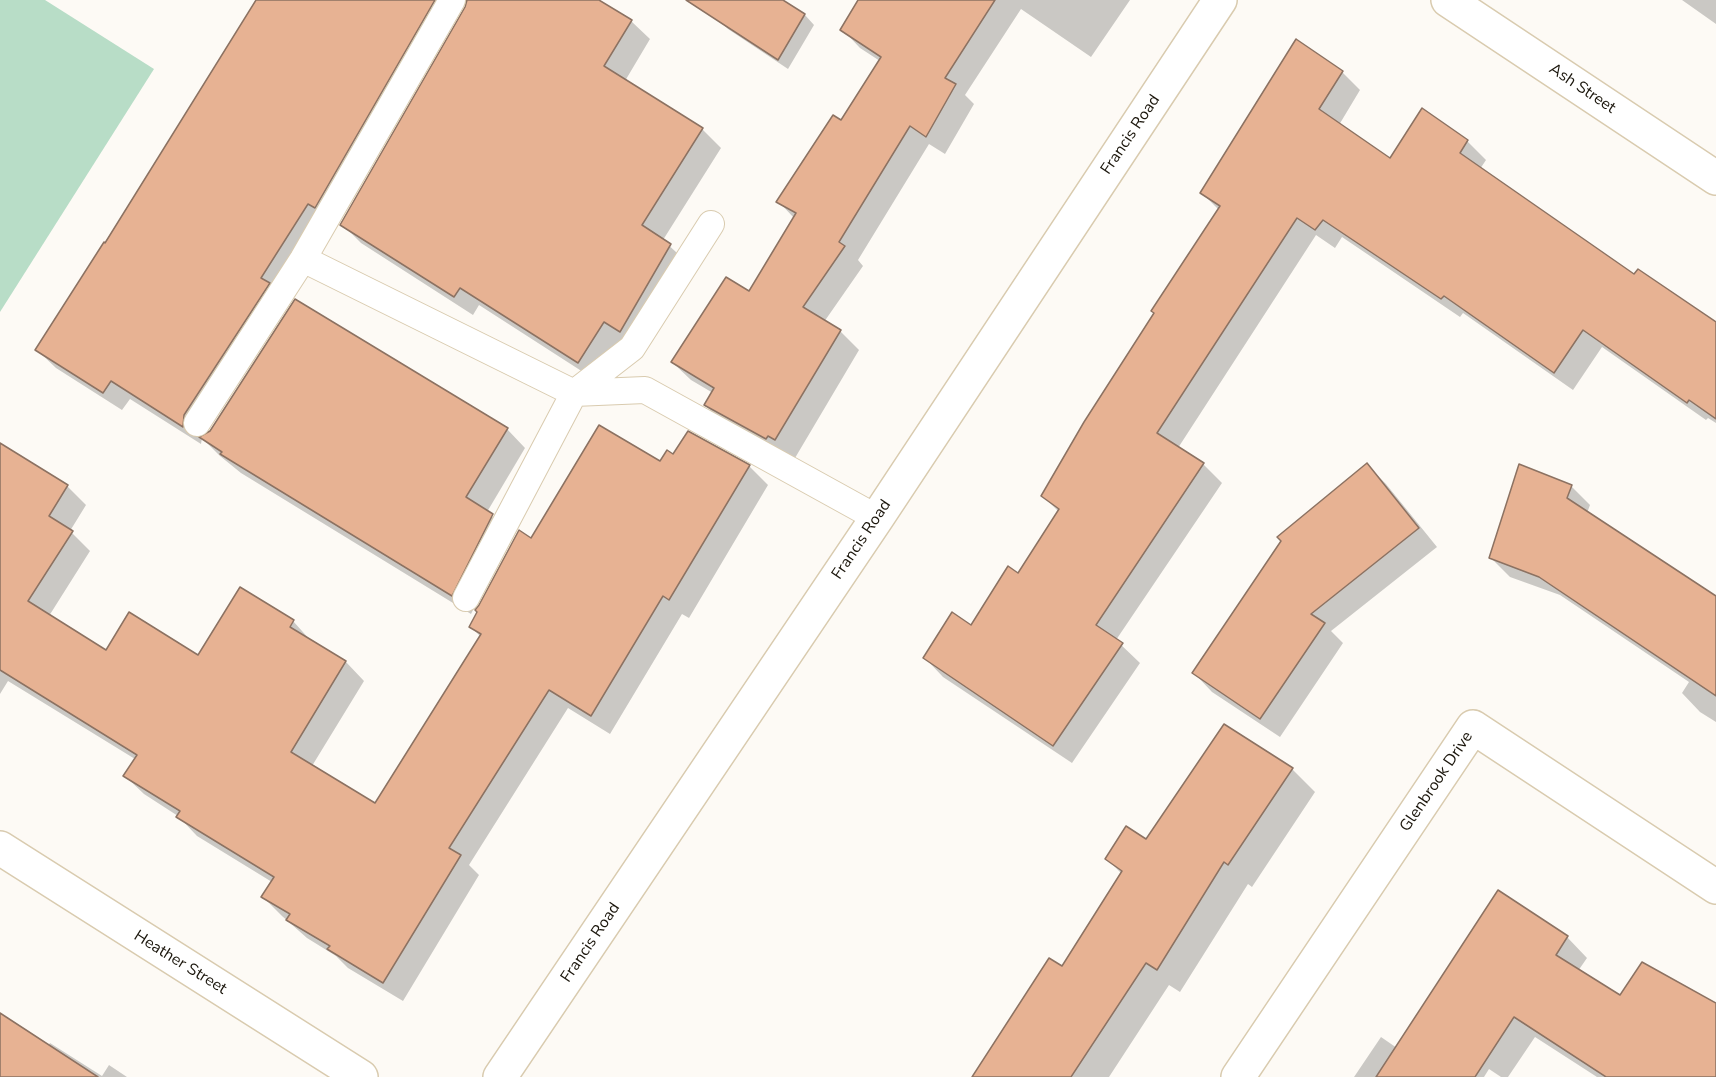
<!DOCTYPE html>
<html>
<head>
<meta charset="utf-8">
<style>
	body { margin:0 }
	canvas { display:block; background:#fdfaf5 }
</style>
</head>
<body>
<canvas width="1716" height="1077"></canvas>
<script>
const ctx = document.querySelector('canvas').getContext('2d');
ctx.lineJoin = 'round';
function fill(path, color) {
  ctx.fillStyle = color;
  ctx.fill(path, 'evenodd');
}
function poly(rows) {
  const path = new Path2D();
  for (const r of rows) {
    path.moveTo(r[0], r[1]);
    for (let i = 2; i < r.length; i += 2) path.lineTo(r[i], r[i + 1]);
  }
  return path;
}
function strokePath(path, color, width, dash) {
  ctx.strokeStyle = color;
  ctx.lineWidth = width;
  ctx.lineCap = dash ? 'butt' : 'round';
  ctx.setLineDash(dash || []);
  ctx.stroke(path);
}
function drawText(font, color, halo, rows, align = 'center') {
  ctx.font = font + ' "Nunito Sans",sans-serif';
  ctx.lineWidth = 4.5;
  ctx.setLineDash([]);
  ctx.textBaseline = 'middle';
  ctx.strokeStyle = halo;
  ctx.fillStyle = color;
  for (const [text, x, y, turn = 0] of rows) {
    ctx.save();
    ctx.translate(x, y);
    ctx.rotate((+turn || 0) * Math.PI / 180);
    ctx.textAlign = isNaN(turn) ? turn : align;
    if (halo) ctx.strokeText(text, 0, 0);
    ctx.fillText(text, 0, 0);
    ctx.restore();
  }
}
fill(poly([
	[0,0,45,0,154,69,0,312]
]), '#b8ddc7');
fill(poly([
	[258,0,596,0,631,21,650,39,625,81,702,129,721,148,663,240,689,264,597,381,479,305,473,315,361,243,342,224,467,4,464,5,457,11,202,434,202,437,507,429,525,448,487,512,511,534,471,614,241,473,220,456,202,438,201,444,130,399,122,410,56,368,37,350],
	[731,0,780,0,805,15,814,25,788,69,728,29,719,20],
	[860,0,1130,0,1091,57,1021,9,965,95,974,104,945,154,929,144,858,260,863,266,824,322,840,331,859,350,795,458,787,453,785,457,724,424,705,405,713,393,691,380,672,362,749,293,794,218,778,201,842,122,880,61,860,48,842,29],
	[1682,0,1716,0,1716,24],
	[1342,72,1360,90,1339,125,1391,161,1422,111,1467,141,1486,160,1480,169,1635,276,1716,324,1716,423,1708,418,1706,420,1602,347,1573,390,1463,313,1460,317,1342,237,1335,248,1316,235,1178,448,1203,464,1222,483,1116,640,1140,663,1072,763,943,677,925,658,972,627,1019,575,1059,512,1043,496,1219,210,1202,193],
	[688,433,749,466,768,485,689,618,682,614,610,734,568,708,469,865,479,875,403,1001,348,968,336,956,307,938,282,916,263,897,272,882,197,836,178,816,144,794,125,776,135,759,8,681,0,694,0,444,67,486,86,505,70,531,90,551,49,616,106,652,198,657,293,621,311,641,346,662,364,681,312,766,375,805,481,637,470,626,532,540,674,456],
	[1367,465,1386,484,1437,547,1331,631,1343,643,1280,737,1212,692,1194,673],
	[1571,486,1590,505,1587,513,1716,598,1716,722,1700,712,1682,693,1689,682,1560,595,1510,577,1491,558],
	[1292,769,1315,792,1252,887,1248,884,1180,992,1169,985,1109,1077,973,1077,1063,968,1122,874,1107,859],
	[1567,937,1587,958,1578,971,1620,997,1716,1011,1716,1077,1597,1077,1535,1037,1508,1077,1501,1077,1489,1069,1484,1077,1354,1077,1381,1037,1397,1048],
	[0,1015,48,1046,50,1043,102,1076,109,1065,127,1077,0,1077]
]), '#0003');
const building = poly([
	[256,0,435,0,315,208,308,204,261,278,270,283,184,415,183,427,111,381,103,393,35,350,104,242,105,243,256,0],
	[467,0,599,0,632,20,604,66,703,128,642,225,671,244,620,332,604,322,578,363,460,288,454,297,340,225,465,7,467,0],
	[686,0,783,0,805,14,778,60,686,0],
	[858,0,995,0,945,78,956,84,926,137,910,126,839,242,845,246,803,307,841,330,775,440,768,436,766,439,704,405,714,388,671,362,726,277,749,291,796,213,776,202,833,115,841,120,881,57,840,30,858,0],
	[1296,39,1343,71,1319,109,1390,158,1422,108,1468,140,1460,153,1634,274,1638,269,1716,322,1716,419,1689,400,1687,403,1583,330,1554,373,1444,296,1441,299,1323,220,1315,230,1297,218,1157,433,1204,463,1096,625,1123,643,1053,746,923,658,952,612,971,625,1008,566,1018,573,1059,509,1041,496,1084,422,1154,313,1151,311,1220,206,1200,193,1296,39],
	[295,299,508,428,466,497,493,514,452,596,220,454,222,452,199,437,210,431,295,299],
	[599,425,660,461,667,450,673,454,688,431,750,465,669,600,663,596,591,716,549,690,449,848,461,855,383,983,327,949,330,946,286,920,290,914,261,897,274,877,176,817,180,811,123,776,137,755,0,670,0,443,68,485,49,516,73,531,28,601,106,650,129,612,198,655,240,587,294,620,290,627,346,661,291,752,375,803,481,634,469,627,477,612,475,610,479,605,519,530,531,538,599,425],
	[1367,463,1419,528,1311,614,1325,623,1260,719,1192,673,1281,541,1277,537,1367,463],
	[1519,464,1572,485,1567,498,1716,596,1716,696,1539,577,1489,558,1519,464],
	[1224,724,1293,768,1228,865,1224,862,1157,970,1146,963,1071,1077,972,1077,1049,958,1062,966,1122,871,1105,859,1126,826,1146,839,1224,724],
	[1498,890,1568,936,1556,955,1620,995,1642,962,1716,1003,1716,1077,1606,1077,1514,1017,1475,1077,1376,1077,1498,890],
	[0,1013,98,1077,0,1077,0,1013]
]);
fill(building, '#e7b293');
strokePath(building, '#8c7262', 1.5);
const service = poly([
	[303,259,574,393,645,390,877,518],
	[197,423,303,259,452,0],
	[466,598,574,393,632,348,711,224]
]);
const minor = poly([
	[1448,0,1716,178],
	[0,848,361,1077],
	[1238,1077,1473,727,1716,887]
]);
const tertiary = poly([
	[500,1077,877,518,1220,0]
]);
strokePath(service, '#d9cbaf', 28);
strokePath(minor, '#d9cbaf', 36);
strokePath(tertiary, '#d9cbaf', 36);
strokePath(service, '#fff', 26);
strokePath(minor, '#fff', 33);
strokePath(tertiary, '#fff', 33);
drawText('16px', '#1a150b', '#fff', [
	["Ash Street",1582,89,34],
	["Francis Road",1131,135,-56],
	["Francis Road",862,540,-56],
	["Glenbrook Drive",1437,782,-56],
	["Francis Road",591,943,-56],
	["Heather Street",180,963,32]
]);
</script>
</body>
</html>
